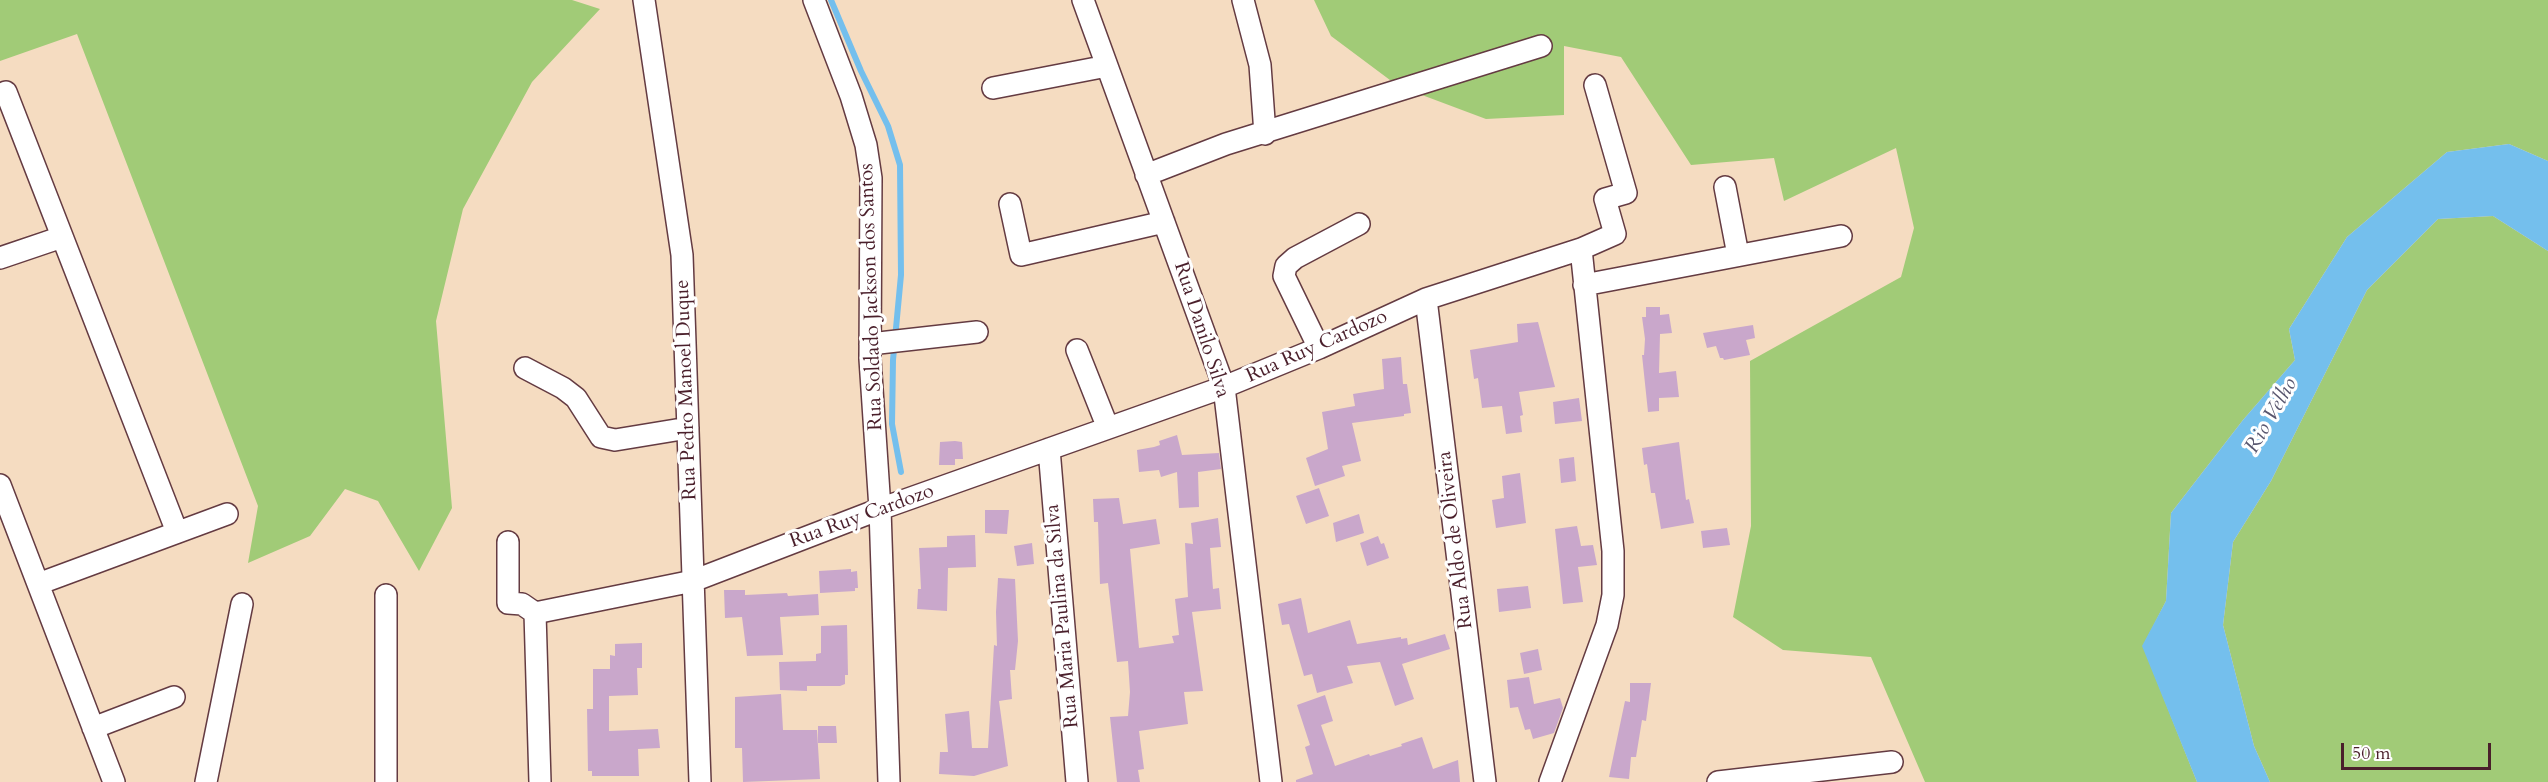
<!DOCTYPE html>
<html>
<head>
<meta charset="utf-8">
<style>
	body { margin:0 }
	#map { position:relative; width:2548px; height:782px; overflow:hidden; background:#f5dcc1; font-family:Cardo,serif }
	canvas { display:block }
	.scale { position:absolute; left:2341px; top:743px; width:150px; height:27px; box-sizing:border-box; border:3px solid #4a1f2b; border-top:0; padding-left:8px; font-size:18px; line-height:21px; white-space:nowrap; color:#4a1f2b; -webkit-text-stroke:4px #fff; paint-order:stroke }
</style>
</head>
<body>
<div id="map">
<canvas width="2548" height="782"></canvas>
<div class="scale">50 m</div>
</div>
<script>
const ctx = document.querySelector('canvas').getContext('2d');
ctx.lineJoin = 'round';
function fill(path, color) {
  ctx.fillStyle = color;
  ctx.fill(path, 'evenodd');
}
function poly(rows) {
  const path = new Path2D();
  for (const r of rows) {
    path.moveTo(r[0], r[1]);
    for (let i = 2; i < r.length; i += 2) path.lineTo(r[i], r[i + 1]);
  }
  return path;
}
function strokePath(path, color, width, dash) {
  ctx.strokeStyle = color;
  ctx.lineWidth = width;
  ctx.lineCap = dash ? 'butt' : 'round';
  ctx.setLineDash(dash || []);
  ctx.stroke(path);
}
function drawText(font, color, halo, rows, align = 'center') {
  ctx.font = font + ' Cardo,serif';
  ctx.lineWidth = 6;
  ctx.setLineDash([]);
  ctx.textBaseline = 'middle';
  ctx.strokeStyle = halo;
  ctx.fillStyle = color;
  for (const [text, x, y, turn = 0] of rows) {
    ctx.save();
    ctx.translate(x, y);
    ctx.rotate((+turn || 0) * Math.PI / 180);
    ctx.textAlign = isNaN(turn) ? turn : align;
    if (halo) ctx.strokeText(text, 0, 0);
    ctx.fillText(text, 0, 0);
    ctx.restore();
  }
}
fill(poly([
	[0,0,572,0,600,9,532,82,463,209,436,321,452,508,419,571,378,501,345,489,310,536,248,563,258,506,77,34,0,61],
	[1314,0,2548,0,2548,161,2509,144,2447,152,2347,237,2289,329,2295,360,2243,420,2171,513,2166,601,2143,646,2197,782,1925,782,1871,657,1783,650,1733,617,1751,526,1750,361,1901,277,1914,228,1896,148,1784,201,1774,158,1691,165,1621,57,1564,46,1564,115,1486,119,1398,86,1331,36],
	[2493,216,2548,251,2548,782,2270,782,2254,746,2223,625,2233,542,2271,481,2367,290,2438,219]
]), '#a1cb77');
fill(poly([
	[2509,144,2548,161,2548,251,2493,216,2438,219,2367,290,2271,481,2233,542,2223,625,2254,746,2270,782,2197,782,2142,646,2166,601,2171,513,2243,420,2295,360,2289,329,2347,237,2447,152]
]), '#74bfed');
strokePath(poly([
	[831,0,861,71,888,126,900,165,901,275,893,360,892,424,901,472]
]), '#74bfed', 6);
fill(poly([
	[1646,307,1660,307,1660,315,1669,314,1672,333,1660,334,1659,373,1676,371,1679,397,1659,398,1659,411,1648,412,1642,355,1644,355,1645,339,1642,317,1646,317],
	[1538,322,1555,387,1519,392,1523,415,1520,416,1522,432,1506,434,1502,406,1482,408,1478,378,1474,379,1470,350,1518,342,1517,324],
	[1753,325,1755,338,1746,340,1750,355,1724,360,1723,358,1720,358,1716,346,1707,348,1703,333],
	[1401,357,1403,384,1407,384,1411,413,1404,414,1404,416,1352,423,1361,461,1342,466,1345,476,1315,486,1306,458,1328,449,1322,412,1355,406,1353,394,1384,389,1382,359],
	[1579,398,1582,421,1555,424,1553,402],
	[1177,435,1182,455,1219,453,1221,469,1198,472,1199,507,1179,508,1177,472,1161,477,1159,470,1139,472,1137,450,1154,447,1160,445,1159,441],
	[955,441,962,442,963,459,955,459,955,465,939,465,940,442],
	[1679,442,1686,500,1689,499,1694,523,1661,529,1655,493,1651,493,1647,464,1644,465,1642,448],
	[1574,457,1576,481,1561,483,1559,459],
	[1520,473,1526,523,1496,528,1492,500,1504,498,1502,476],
	[1319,488,1329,516,1306,524,1296,496],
	[1119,498,1123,524,1156,519,1160,544,1130,549,1139,648,1174,643,1172,636,1179,635,1175,599,1188,597,1185,543,1193,544,1191,523,1218,518,1221,547,1210,548,1213,589,1219,588,1221,609,1192,612,1203,691,1184,692,1188,724,1139,731,1144,769,1138,770,1140,782,1117,782,1110,717,1128,716,1130,692,1128,661,1117,662,1108,583,1100,584,1098,522,1094,522,1093,499],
	[985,510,1009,510,1007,534,985,533],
	[1359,514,1364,533,1336,542,1333,523],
	[1577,526,1581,546,1593,545,1597,565,1578,567,1583,602,1563,604,1555,529],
	[1727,528,1730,545,1703,548,1701,531],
	[975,535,976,567,948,568,947,611,917,609,918,589,921,589,919,548,947,547,947,536],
	[1378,536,1381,544,1384,543,1389,558,1367,566,1360,543],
	[1032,543,1034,564,1017,566,1014,546],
	[851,569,851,572,857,571,858,588,855,588,855,591,820,593,819,571],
	[998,578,1015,579,1018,641,1015,670,1010,670,1012,699,999,701,1008,766,974,776,939,774,940,752,948,752,945,714,969,711,972,748,988,748,994,645,997,646,996,612],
	[1528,586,1531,608,1499,612,1497,589],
	[724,590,745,590,745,595,787,593,788,596,818,594,819,615,780,617,783,655,747,656,742,617,725,618],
	[1301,598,1308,633,1350,620,1357,644,1401,637,1401,639,1407,638,1408,645,1445,634,1450,649,1402,664,1414,699,1395,706,1380,662,1347,666,1353,683,1317,693,1312,674,1304,676,1289,624,1282,625,1278,604],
	[847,625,848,675,845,675,845,684,840,686,807,686,807,691,780,690,779,662,816,661,816,654,821,653,821,626],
	[642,643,642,668,637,668,638,695,609,696,609,731,658,729,660,748,638,749,639,776,592,776,592,771,588,771,587,709,593,709,593,669,610,669,610,655,615,656,615,644],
	[1538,649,1542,670,1524,674,1520,653],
	[1529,677,1534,704,1560,698,1563,708,1554,733,1533,739,1530,729,1525,730,1518,707,1510,708,1507,680],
	[1630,683,1651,683,1646,721,1642,720,1636,757,1631,757,1629,779,1609,777,1625,701,1630,702],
	[781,694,783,730,817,730,820,779,743,782,742,748,735,748,735,697],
	[1325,695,1333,721,1321,725,1335,766,1369,754,1370,756,1402,746,1401,744,1422,737,1433,769,1458,760,1460,782,1296,782,1296,780,1313,774,1305,747,1310,745,1297,705],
	[818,726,836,726,837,743,818,743]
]), '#c9a7cb');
const minor = poly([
	[644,0,682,255,700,782],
	[814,0,851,96,866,145,871,178,870,359,880,509,889,782],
	[1083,0,1224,387,1271,782],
	[1243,0,1260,65,1265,134],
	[993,88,1107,66],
	[6,92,177,532],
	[1146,175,1226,144,1541,46],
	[1725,187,1738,255],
	[1010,204,1021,255,1164,222],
	[1581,249,1615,234,1605,199,1626,193,1595,85],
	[0,258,62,237],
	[1584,285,1841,236],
	[1426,299,1485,782],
	[870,344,977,332],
	[1319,348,1284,276,1286,266,1295,258,1359,224],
	[1077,350,1108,428],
	[525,368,563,388,576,398,601,437,615,440,688,428],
	[1049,449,1077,782],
	[0,485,114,782],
	[508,542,508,603,522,604,535,613],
	[38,584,227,514],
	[535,613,693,581,880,509,1224,387,1319,348,1426,299,1581,249,1613,551,1613,595,1607,625,1550,782],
	[535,613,540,782],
	[93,728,174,697],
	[206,782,242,604],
	[386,782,386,595],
	[1718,782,1892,762]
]);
strokePath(minor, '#643b42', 24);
strokePath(minor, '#fff', 21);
drawText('20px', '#4a1f2b', '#fff', [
	["Rua Soldado Jackson dos Santos",872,297,-92],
	["Rua Danilo Silva",1201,330,72],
	["Rua Ruy Cardozo",1317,347,-24],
	["Rua Pedro Manoel Duque",687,390,-92],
	["Rua Ruy Cardozo",862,517,-20],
	["Rua Aldo de Oliveira",1456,540,-97],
	["Rua Maria Paulina da Silva",1063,616,-95]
]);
drawText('italic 21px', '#59576f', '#fff', [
	["Rio Velho",2272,416,-60]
]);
</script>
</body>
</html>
